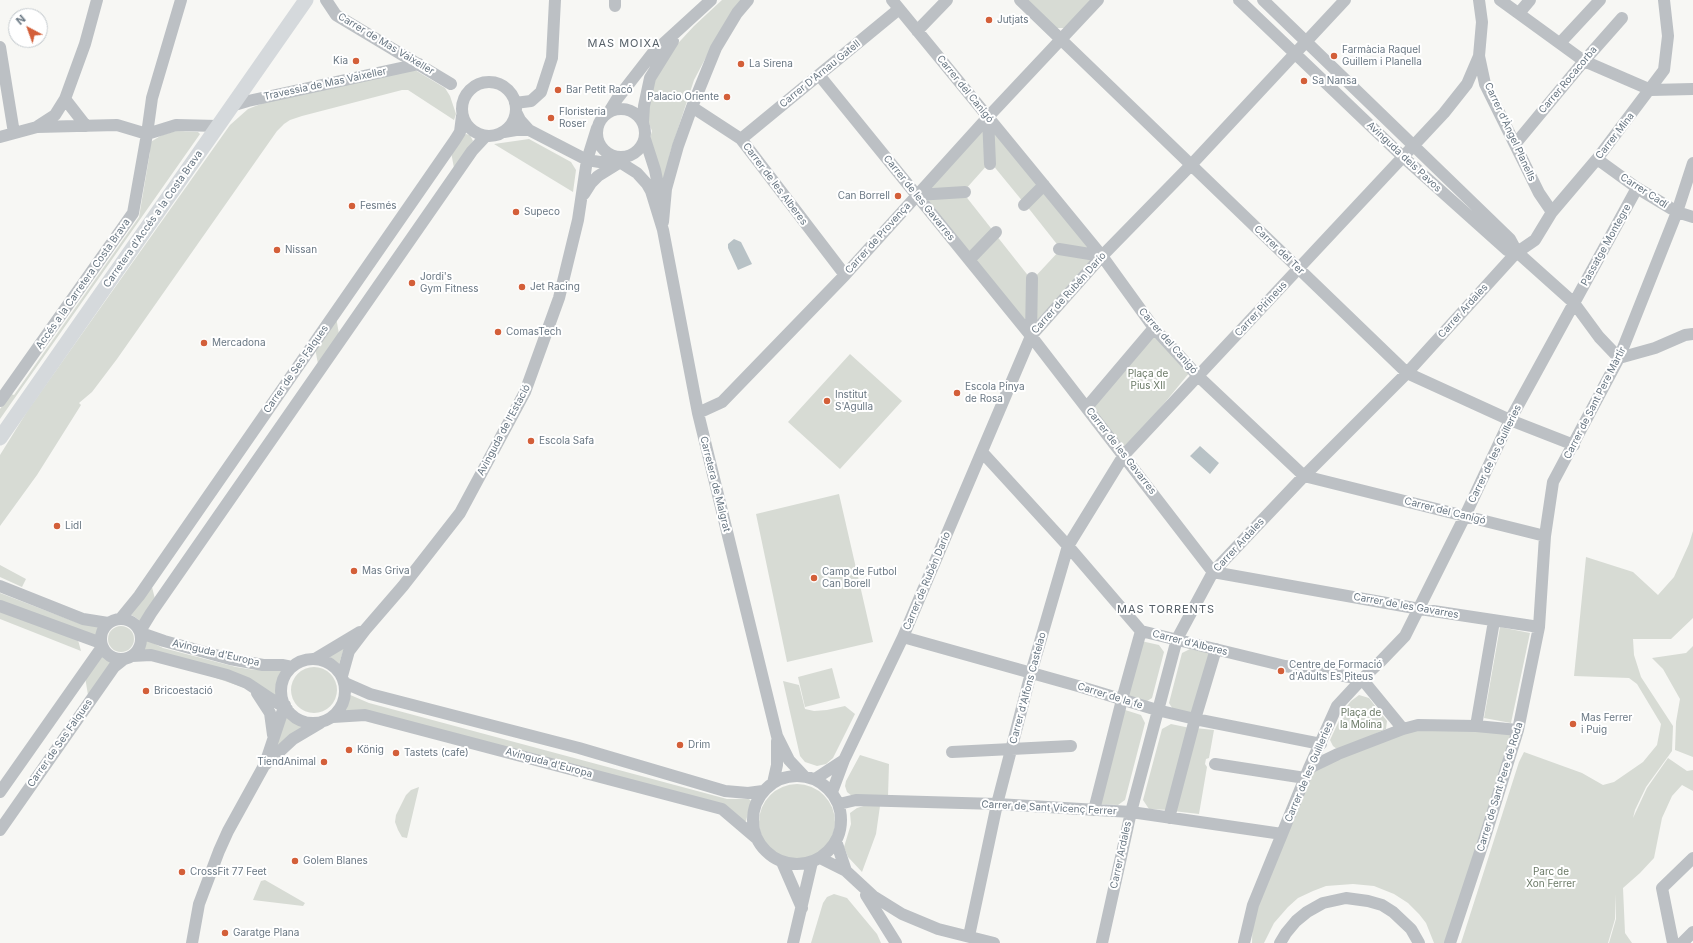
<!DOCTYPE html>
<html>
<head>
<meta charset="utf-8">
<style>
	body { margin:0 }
	#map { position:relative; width:1693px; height:943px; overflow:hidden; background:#f7f7f4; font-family:Inter,sans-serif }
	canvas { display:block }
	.north { position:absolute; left:8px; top:8px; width:40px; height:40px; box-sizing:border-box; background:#fff; border:1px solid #c3c9cd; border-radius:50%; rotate:319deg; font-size:11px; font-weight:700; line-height:16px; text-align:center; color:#697783 }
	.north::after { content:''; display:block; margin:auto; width:14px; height:18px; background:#d35f39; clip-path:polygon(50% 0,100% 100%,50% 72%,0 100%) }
</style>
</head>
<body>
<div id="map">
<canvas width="1693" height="943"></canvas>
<div class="north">N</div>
</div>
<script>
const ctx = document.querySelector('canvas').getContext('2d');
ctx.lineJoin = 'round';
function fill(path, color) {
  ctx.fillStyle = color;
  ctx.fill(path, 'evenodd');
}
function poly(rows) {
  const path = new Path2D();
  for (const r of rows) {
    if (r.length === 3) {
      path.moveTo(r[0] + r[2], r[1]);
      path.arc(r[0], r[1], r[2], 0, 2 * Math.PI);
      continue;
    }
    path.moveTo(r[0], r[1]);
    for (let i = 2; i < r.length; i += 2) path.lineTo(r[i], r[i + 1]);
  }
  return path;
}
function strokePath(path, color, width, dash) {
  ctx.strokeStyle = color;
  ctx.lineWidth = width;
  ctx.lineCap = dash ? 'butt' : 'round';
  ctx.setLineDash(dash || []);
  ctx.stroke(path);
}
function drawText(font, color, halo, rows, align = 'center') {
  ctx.font = font + ' Inter,sans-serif';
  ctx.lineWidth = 4;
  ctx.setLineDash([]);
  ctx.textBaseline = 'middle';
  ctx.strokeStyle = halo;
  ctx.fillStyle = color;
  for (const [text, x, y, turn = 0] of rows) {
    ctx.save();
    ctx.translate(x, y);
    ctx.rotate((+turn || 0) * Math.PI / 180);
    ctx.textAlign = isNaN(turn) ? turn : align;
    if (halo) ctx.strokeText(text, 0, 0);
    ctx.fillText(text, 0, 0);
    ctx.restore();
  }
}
fill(poly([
	[722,0,741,0,713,44,694,80,670,153,663,190,649,142,652,131,647,118,654,82,669,53,694,26],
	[1024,0,1093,0,1066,28,1052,28],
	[415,70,445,88,450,96,456,114,454,120,408,90,402,90,302,116,290,120,284,124,277,131,117,359,92,392,79,403,81,405,37,475,0,526,0,455,28,410,230,125,248,109,271,100],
	[987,120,989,163,964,191,920,194],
	[989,121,1042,185,1024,203,992,164],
	[176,131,198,132,200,134,0,419,0,409,11,394,14,395,139,217,150,152,147,151,149,143,162,135],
	[466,134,470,135,473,141,454,168,451,152,462,136],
	[529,139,571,162,576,170,573,192,494,144],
	[1044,187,1096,254,1060,248,1026,205],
	[964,194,994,232,970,258,922,197],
	[996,235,1030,278,1030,333,972,260],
	[1060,250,1097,258,1032,333,1033,279],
	[336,317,339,334,318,364,315,348],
	[1154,328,1190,372,1125,451,1091,408],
	[850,354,902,401,840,469,788,422],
	[839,494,873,642,787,662,756,514],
	[1693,531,1693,618,1671,639,1633,639,1634,655,1641,677,1673,726,1672,751,1646,787,1635,810,1633,818,1647,788,1668,758,1687,771,1693,770,1693,791,1682,785,1672,796,1662,818,1654,858,1640,873,1623,888,1625,933,1632,943,1609,943,1616,919,1616,894,1615,919,1608,943,1461,943,1519,762,1524,752,1582,773,1603,785,1614,782,1643,762,1657,745,1661,724,1637,684,1629,678,1574,676,1586,557,1633,572,1658,595,1674,577,1689,544],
	[0,565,26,579,22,587,0,577],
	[151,583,155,599,141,622,135,617,128,613],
	[0,593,81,624,99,627,96,637,0,601],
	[0,610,78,640,81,651,0,619],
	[121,639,13],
	[1500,627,1530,633,1511,723,1484,718],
	[145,639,163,648,236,667,254,670,280,670,283,675,279,685,280,697,277,699,140,652],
	[1141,641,1159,645,1164,652,1152,698,1144,703,1126,697],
	[345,645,339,664,329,657],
	[1693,646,1693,757,1675,750,1676,722,1680,699,1663,669,1652,658,1686,653],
	[1190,649,1211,653,1193,715,1174,711,1169,703,1182,653],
	[102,652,114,660,88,695,85,677],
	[314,690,23],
	[832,668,840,698,805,707,798,677],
	[783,681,799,685,805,709,814,711,827,710,845,706,855,714,833,758,826,764,817,766,805,762,800,756],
	[348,694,369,703,727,799,749,799,751,801,746,821,743,822,735,815,343,711,342,710],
	[1359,695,1369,698,1387,721,1386,729,1344,748,1337,749,1333,746,1330,740,1344,710,1351,701],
	[1122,709,1141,715,1145,723,1125,800,1118,805,1095,804],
	[289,714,305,725,304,727,279,747,276,745,284,715],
	[1171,724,1190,728,1169,810,1149,809,1143,800,1162,729],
	[1195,728,1214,730,1209,758,1206,759,1205,764,1207,767,1199,814,1173,811],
	[1403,729,1518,730,1450,943,1434,943,1426,923,1419,914,1408,903,1394,894,1374,886,1353,884,1326,886,1313,891,1298,898,1288,907,1274,923,1264,943,1252,943,1253,905,1310,769],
	[860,755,889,764,888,796,852,796,847,792,845,786,846,781],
	[797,822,38],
	[419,787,407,838,402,837,398,830,395,822,396,815,406,795,411,790],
	[867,805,880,806,876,834,862,872,848,857,844,847,851,824,850,813,857,808],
	[265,880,305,903,303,906,253,900,261,881],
	[834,894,847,898,877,934,881,943,811,943,823,903,827,897]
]), '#d7dbd4');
fill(poly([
	[734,239,741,242,752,264,738,270,728,248,728,244],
	[1200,446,1219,463,1210,474,1190,456]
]), '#b8c2c6');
strokePath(poly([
	[326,0,336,15,451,84],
	[892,0,1102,256,1154,328,1198,376,1304,476,1545,536],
	[1020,0,1407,373,1510,420,1574,445],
	[1239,0,1402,156,1507,250,1516,253],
	[1263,0,1510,239,1517,252,1574,303,1599,337,1619,358,1655,348,1685,335,1693,334],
	[1479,0,1482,22,1479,56,1485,84,1539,193,1552,212],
	[1500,0,1584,61,1651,90,1693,89],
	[615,6,615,0],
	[1519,13,1530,0],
	[917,31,947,0],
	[1560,43,1600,0],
	[0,47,14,133],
	[819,75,1031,336,1213,572,1420,609,1539,627],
	[489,109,27],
	[65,99,86,126],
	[515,103,531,101,541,92,552,58,555,0],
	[231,106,248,101,419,64],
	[692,107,741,139,845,275],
	[621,133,24],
	[609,112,617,99,652,54,711,0],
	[988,117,990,164],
	[643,122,644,106,650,78,673,41],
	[38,126,55,115,65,99,85,44,97,0],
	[529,130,587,160,606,163,621,162],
	[504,132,516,130,529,130,520,120,516,112],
	[0,137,37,127,117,125,147,134,176,125,218,126],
	[645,139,655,170,661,200],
	[741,139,899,9],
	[1516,143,1584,61,1622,18],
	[607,154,637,173,647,184,651,191,663,230,698,413,777,736,789,760,804,776],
	[1597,159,1637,188,1677,212,1693,217],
	[584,194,591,183,598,176,619,163],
	[917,195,965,192],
	[1024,205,1044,185],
	[663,222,666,189,678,146,692,107,716,48,737,13,748,0],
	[1059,249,1102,256],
	[970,259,996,232],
	[1031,336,1032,278],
	[0,401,133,213,147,134,152,98,181,0],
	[1087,407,1154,328],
	[698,413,722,402,845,275,988,117,1098,0],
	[982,452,1068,546,1141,631,1285,666,1362,679,1403,729],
	[0,586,83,619,108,623],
	[0,606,101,643],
	[121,618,139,596,455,140,460,132,462,116],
	[121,639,20],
	[140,631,151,613,472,151,485,137],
	[141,633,164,641,230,659,263,665,282,665,292,667],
	[903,637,1078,686,1157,710,1195,719,1321,744],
	[132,656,151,655,227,675,247,683,268,697,279,704,285,705],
	[315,659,360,632],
	[313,691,32],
	[342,676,349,651,365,630,403,586,460,513,525,392,559,298,578,220,587,160,597,128],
	[345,683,370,694,579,748,725,791,748,793,763,791],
	[257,693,270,713,273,735],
	[333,717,365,715,722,809,756,838],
	[1476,726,1494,621],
	[952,752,1071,746],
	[266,764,293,739,320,723],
	[1215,764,1305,778],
	[1309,768,1338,754,1403,729,1418,725,1476,726,1518,730],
	[797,820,44],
	[815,779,844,760],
	[773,783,777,765,777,741],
	[0,792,102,647],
	[832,792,844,760,903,637,1031,336,1102,256,1191,165,1345,0],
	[839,804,856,800,997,804,1131,812,1282,834],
	[1094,810,1123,696,1141,631],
	[1169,818,1195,719,1216,649],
	[0,830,114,667,124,659],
	[836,841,846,871],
	[820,858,846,871,873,896,902,914,938,929,994,943],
	[782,862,802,908],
	[866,895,896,943],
	[969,936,997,804,1031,673,1068,546,1124,455,1444,113,1467,84,1479,56],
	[192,943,199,904,219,851,228,831,265,764,282,713,287,709],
	[793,943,812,862],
	[1102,943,1131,812,1177,639,1213,572,1304,476,1407,373,1516,253,1535,240,1552,212,1597,159,1664,70,1668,36,1664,0],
	[1244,943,1253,905,1309,768,1337,706,1362,679,1380,662,1405,636,1465,516,1510,420,1637,188],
	[1280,943,1286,933,1296,921,1307,912,1323,903,1346,898,1368,901,1382,905,1393,912,1411,929,1419,943],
	[1450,943,1485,837,1518,730,1539,627,1545,536,1553,482,1619,358,1677,212,1693,163],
	[1673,943,1662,888,1693,858],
	[1682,943,1693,932]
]), '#bcc0c4', 12);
strokePath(poly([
	[0,438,306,0]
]), '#d5d9dc', 15);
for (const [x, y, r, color] of [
	[989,20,4,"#d35f39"],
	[1334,56,4,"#d35f39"],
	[356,61,4,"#d35f39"],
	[741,64,4,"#d35f39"],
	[1304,81,4,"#d35f39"],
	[558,90,4,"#d35f39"],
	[727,97,4,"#d35f39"],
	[551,118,4,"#d35f39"],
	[898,196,4,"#d35f39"],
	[352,206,4,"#d35f39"],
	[516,212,4,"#d35f39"],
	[277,250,4,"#d35f39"],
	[412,283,4,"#d35f39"],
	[522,287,4,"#d35f39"],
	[498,332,4,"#d35f39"],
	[204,343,4,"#d35f39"],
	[957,393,4,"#d35f39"],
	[827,401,4,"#d35f39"],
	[531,441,4,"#d35f39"],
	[57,526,4,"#d35f39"],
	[354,571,4,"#d35f39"],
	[814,578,4,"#d35f39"],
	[1281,671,4,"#d35f39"],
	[146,691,4,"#d35f39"],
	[1573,724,4,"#d35f39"],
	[680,745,4,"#d35f39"],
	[349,750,4,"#d35f39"],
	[396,753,4,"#d35f39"],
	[324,762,4,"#d35f39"],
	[295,861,4,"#d35f39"],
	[182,872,4,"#d35f39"],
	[225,933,4,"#d35f39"]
]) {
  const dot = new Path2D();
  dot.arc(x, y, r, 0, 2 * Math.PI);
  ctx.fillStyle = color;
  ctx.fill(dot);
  strokePath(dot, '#fff', 1.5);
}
drawText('10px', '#697783', '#fff', [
	["Jutjats",997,20],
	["Farmàcia Raquel",1342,50],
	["Guillem i Planella",1342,62],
	["Kia",348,61,"right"],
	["La Sirena",749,64],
	["Sa Nansa",1312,81],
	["Bar Petit Racó",566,90],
	["Palacio Oriente",719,97,"right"],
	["Floristeria",559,112],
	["Roser",559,124],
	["Can Borrell",890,196,"right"],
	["Fesmés",360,206],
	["Supeco",524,212],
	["Nissan",285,250],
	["Jordi's",420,277],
	["Gym Fitness",420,289],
	["Jet Racing",530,287],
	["ComasTech",506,332],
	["Mercadona",212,343],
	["Escola Pinya",965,387],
	["de Rosa",965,399],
	["Institut",835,395],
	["S'Agulla",835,407],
	["Escola Safa",539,441],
	["Lidl",65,526],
	["Mas Griva",362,571],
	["Camp de Futbol",822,572],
	["Can Borell",822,584],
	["Centre de Formació",1289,665],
	["d'Adults Es Piteus",1289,677],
	["Bricoestació",154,691],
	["Mas Ferrer",1581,718],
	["i Puig",1581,730],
	["Drim",688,745],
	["König",357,750],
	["Tastets (cafe)",404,753],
	["TiendAnimal",316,762,"right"],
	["Golem Blanes",303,861],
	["CrossFit 77 Feet",190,872],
	["Garatge Plana",233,933]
], 'left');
drawText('10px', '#697783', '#fff', [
	["Carrer de Mas Vaixeller",386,44,31],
	["Carrer D'Arnau Gatell",820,74,-39],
	["Carrer Rocacorba",1568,80,-50],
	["Travessia de Mas Vaixeller",325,84,-12],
	["Carrer del Canigó",965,89,51],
	["Carrer d'Àngel Planells",1510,132,65],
	["Carrer Mina",1615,136,-52],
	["Avinguda dels Pavos",1404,157,43],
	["Carrer de les Alberes",775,184,53],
	["Carrer Cadí",1644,191,33],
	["Carrer de les Gavarres",919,198,51],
	["Carretera d'Accés a la Costa Brava",153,219,-55],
	["Carrer de Provença",878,238,-48],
	["Passatge Montegre",1606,245,-61],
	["Carrer del Ter",1279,250,44],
	["Accés a la Carretera Costa Brava",83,284,-55],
	["Carrer de Rubén Darío",1069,293,-48],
	["Carrer Pirineus",1261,309,-47],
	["Carrer Ardales",1463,311,-48],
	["Carrer del Canigó",1168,341,49],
	["Carrer de Ses Falques",296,369,-55],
	["Carrer de Sant Pere Màrtir",1595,403,-63],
	["Avinguda de l'Estació",504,430,-62],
	["Carrer de les Gavarres",1121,451,52],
	["Carrer de les Guilleries",1495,454,-64],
	["Carretera de Malgrat",715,484,76],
	["Carrer del Canigó",1445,511,14],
	["Carrer Ardales",1239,545,-47],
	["Carrer de Rubén Darío",927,581,-67],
	["Carrer de les Gavarres",1406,606,10],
	["Carrer d'Alberes",1190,643,14],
	["Avinguda d'Europa",216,653,13],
	["Carrer d'Alfons Castelao",1028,688,-75],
	["Carrer de la fe",1110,696,17],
	["Carrer de Ses Falques",60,743,-55],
	["Avinguda d'Europa",549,763,15],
	["Carrer de les Guilleries",1309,772,-67],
	["Carrer de Sant Pere de Roda",1500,787,-73],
	["Carrer de Sant Vicenç Ferrer",1049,808,3],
	["Carrer Ardales",1121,855,-78]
]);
drawText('10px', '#6b7a67', '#fff', [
	["Plaça de",1148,374],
	["Pius XII",1148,386],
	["Plaça de",1361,713],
	["la Molina",1361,725],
	["Parc de",1551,872],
	["Xon Ferrer",1551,884]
]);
ctx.letterSpacing = '1px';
drawText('11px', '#566068', '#fff', [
	["MAS MOIXA",624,44],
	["MAS TORRENTS",1166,610]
]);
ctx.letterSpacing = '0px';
</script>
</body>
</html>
